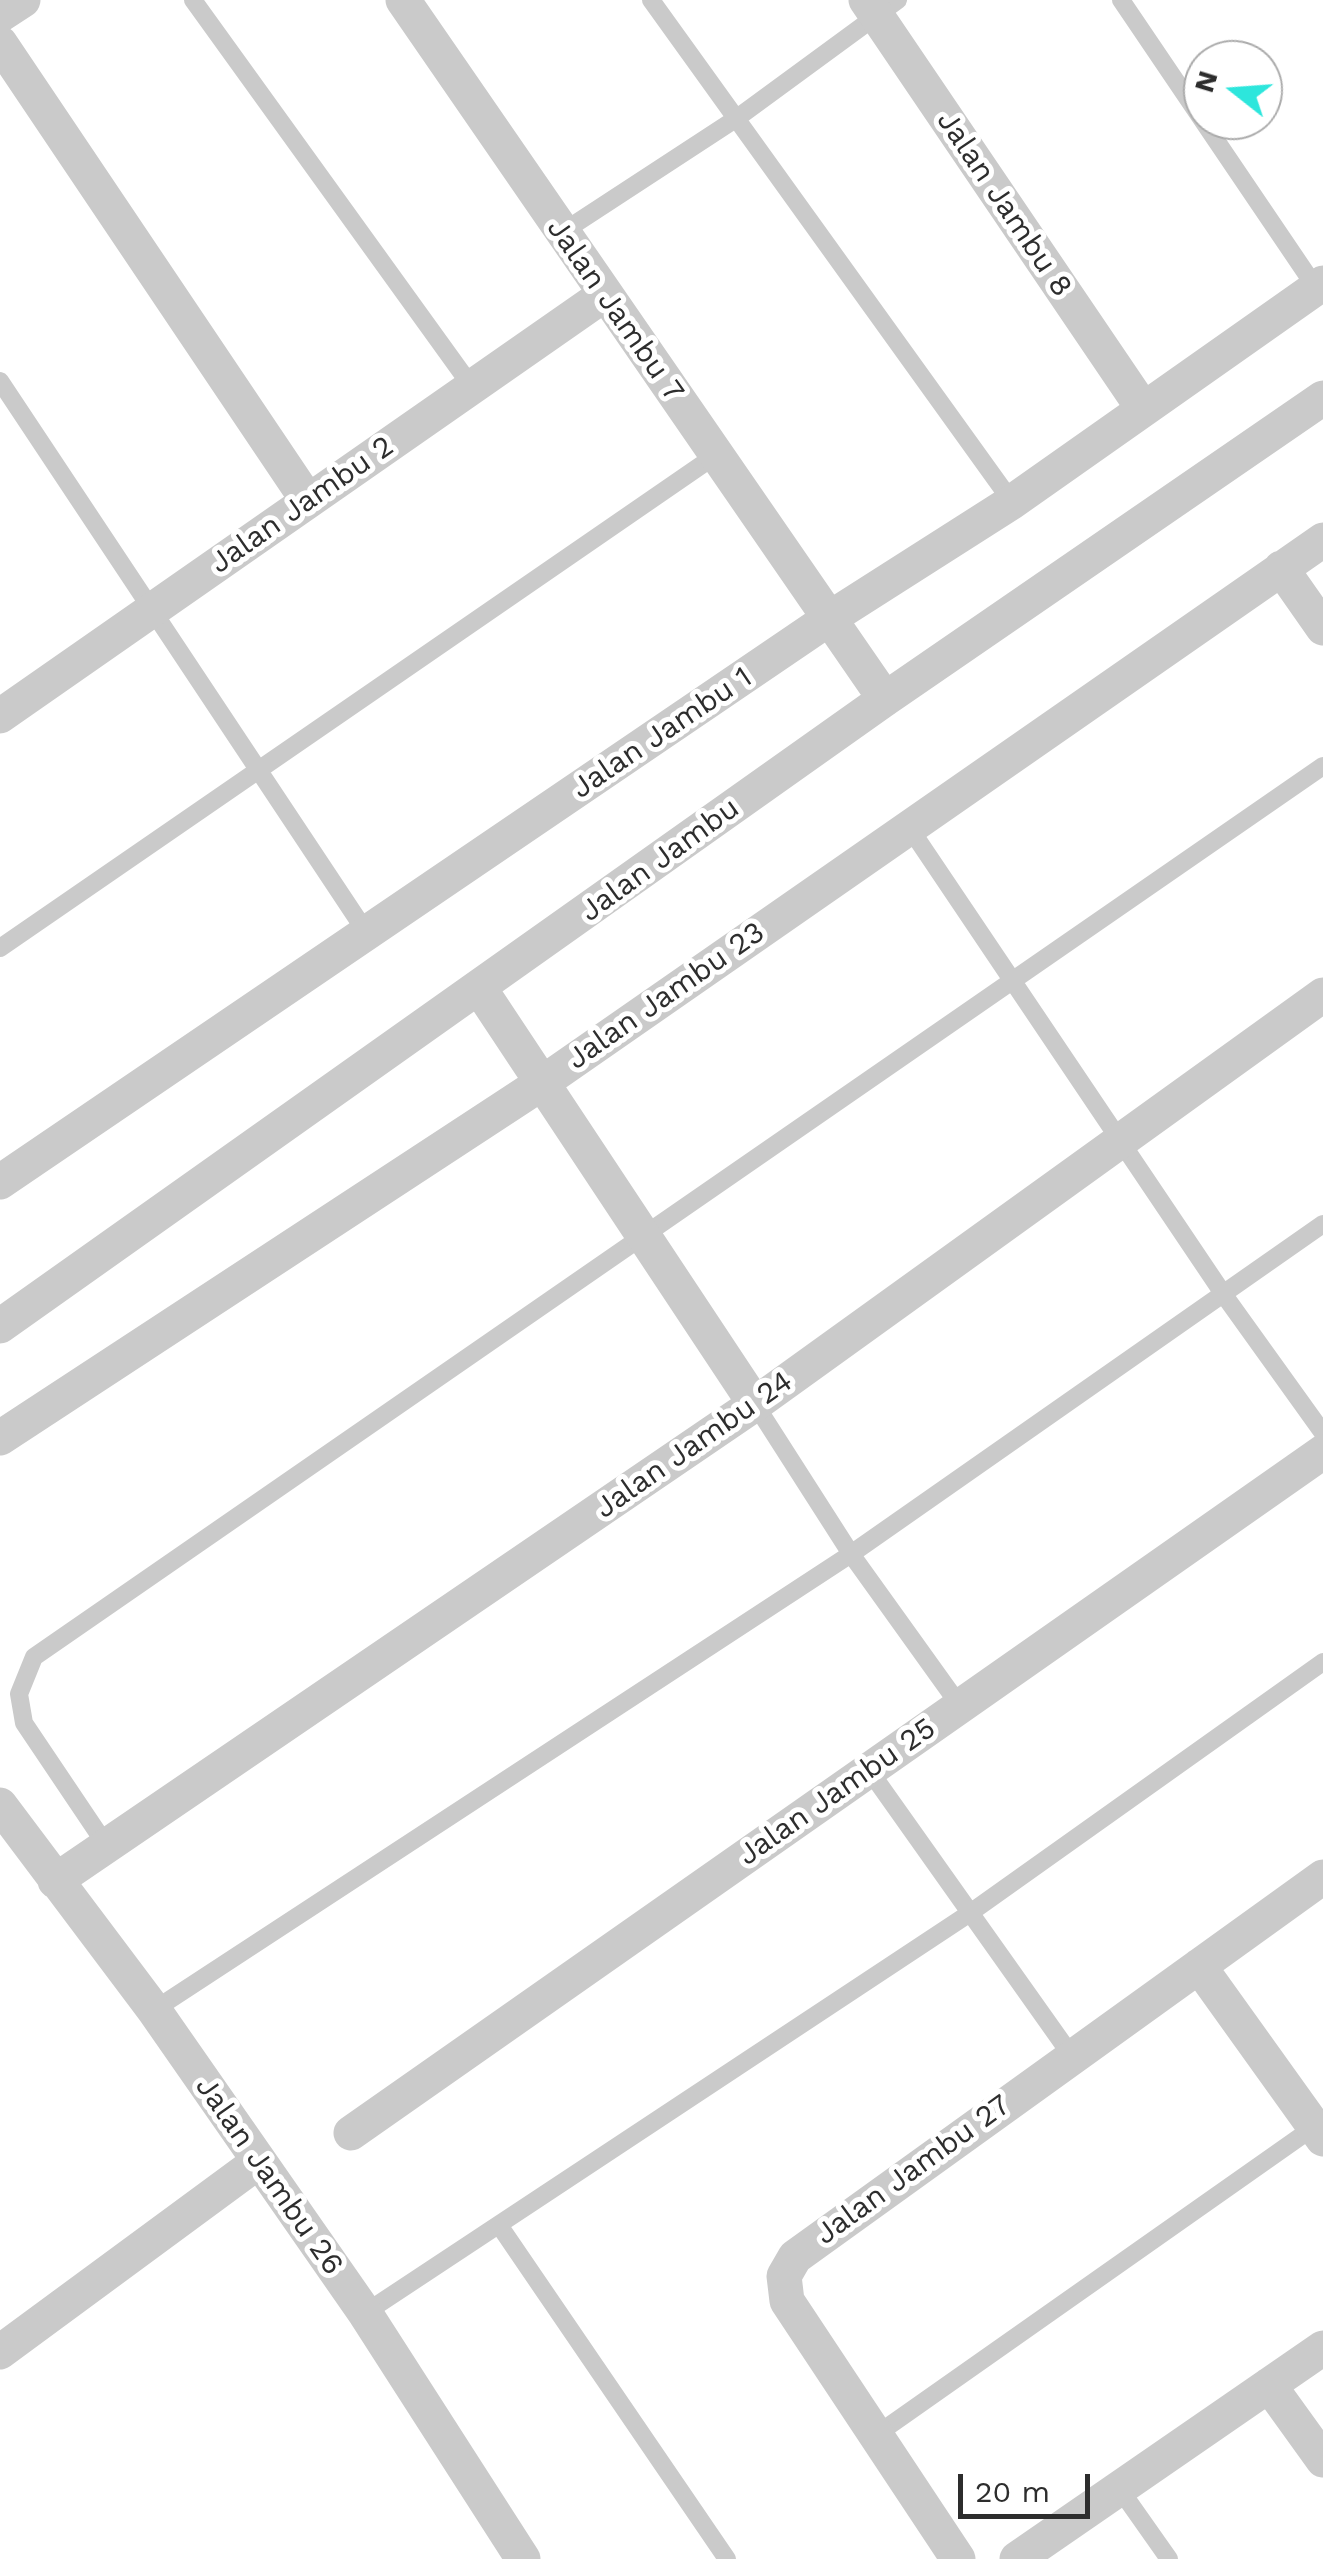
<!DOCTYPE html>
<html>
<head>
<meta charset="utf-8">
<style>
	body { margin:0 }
	#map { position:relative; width:1323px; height:2559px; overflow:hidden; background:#fff; font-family:"Work Sans",sans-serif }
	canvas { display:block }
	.north { position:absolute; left:1183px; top:40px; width:100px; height:100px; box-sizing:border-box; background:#fff; border:2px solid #ababab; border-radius:50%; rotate:287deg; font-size:28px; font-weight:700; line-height:40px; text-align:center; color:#2d2d2d }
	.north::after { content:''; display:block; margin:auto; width:35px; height:45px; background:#2de6dc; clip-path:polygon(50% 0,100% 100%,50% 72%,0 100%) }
	.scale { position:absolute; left:958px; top:2474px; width:132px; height:45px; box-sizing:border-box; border:5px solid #2d2d2d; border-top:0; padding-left:12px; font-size:30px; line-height:35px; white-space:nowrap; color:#2d2d2d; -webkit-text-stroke:8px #fff; paint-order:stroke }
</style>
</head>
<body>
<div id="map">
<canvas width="1323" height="2559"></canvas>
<div class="north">N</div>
<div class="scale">20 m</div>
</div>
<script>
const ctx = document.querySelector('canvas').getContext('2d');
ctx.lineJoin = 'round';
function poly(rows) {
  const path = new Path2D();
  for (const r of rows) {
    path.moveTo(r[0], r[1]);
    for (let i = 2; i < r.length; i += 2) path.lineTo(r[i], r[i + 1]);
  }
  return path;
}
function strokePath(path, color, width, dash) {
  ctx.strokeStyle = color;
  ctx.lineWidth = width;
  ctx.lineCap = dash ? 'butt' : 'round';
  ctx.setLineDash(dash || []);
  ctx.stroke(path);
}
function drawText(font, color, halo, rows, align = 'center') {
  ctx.font = font + ' "Work Sans",sans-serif';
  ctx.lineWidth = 10;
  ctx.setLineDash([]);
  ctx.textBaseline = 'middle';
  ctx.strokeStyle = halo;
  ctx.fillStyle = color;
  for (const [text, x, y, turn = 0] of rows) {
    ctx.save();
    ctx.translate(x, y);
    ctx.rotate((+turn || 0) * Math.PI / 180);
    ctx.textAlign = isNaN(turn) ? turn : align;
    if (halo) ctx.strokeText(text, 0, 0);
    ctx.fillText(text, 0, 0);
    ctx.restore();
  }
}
strokePath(poly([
	[193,0,472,387],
	[651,0,1012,502],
	[1121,0,1316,288],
	[561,233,737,118,898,0],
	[0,381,368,935],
	[909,827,1224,1295,1323,1433],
	[0,948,716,455],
	[755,1404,851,1554,960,1706],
	[869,1770,1071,2055],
	[106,1845,24,1723,19,1694,34,1657,1323,766],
	[154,2010,851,1554,1323,1224],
	[499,2225,727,2559],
	[365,2313,970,1913,1323,1662],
	[876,2435,1314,2127],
	[1119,2488,1169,2559]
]), '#cacaca', 18);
strokePath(poly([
	[403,0,885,699],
	[866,0,1142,407],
	[0,15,23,0],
	[0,43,308,501],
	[1281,568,1323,628],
	[0,716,604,295],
	[480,989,755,1404],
	[0,1182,830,618,1012,502,1323,283],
	[0,1326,885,699,1323,398],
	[0,1438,542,1083,1323,540],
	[0,1805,154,2010,365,2313,523,2559],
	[55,1881,755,1404,1323,995],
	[1199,1966,1323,2139],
	[351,2133,1323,1452],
	[0,2352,258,2162],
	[1269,2385,1323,2460],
	[958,2559,787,2301,784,2276,795,2257,1323,1877],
	[1017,2559,1323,2348]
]), '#cacaca', 35);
drawText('30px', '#2d2d2d', '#fff', [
	["Jalan Jambu 8",1004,204,56],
	["Jalan Jambu 7",615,310,55],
	["Jalan Jambu 2",302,505,-35],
	["Jalan Jambu 1",662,733,-34],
	["Jalan Jambu",660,860,-36],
	["Jalan Jambu 23",666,996,-35],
	["Jalan Jambu 24",694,1445,-35],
	["Jalan Jambu 25",837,1792,-35],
	["Jalan Jambu 27",913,2170,-36],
	["Jalan Jambu 26",269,2176,55]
]);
</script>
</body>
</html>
